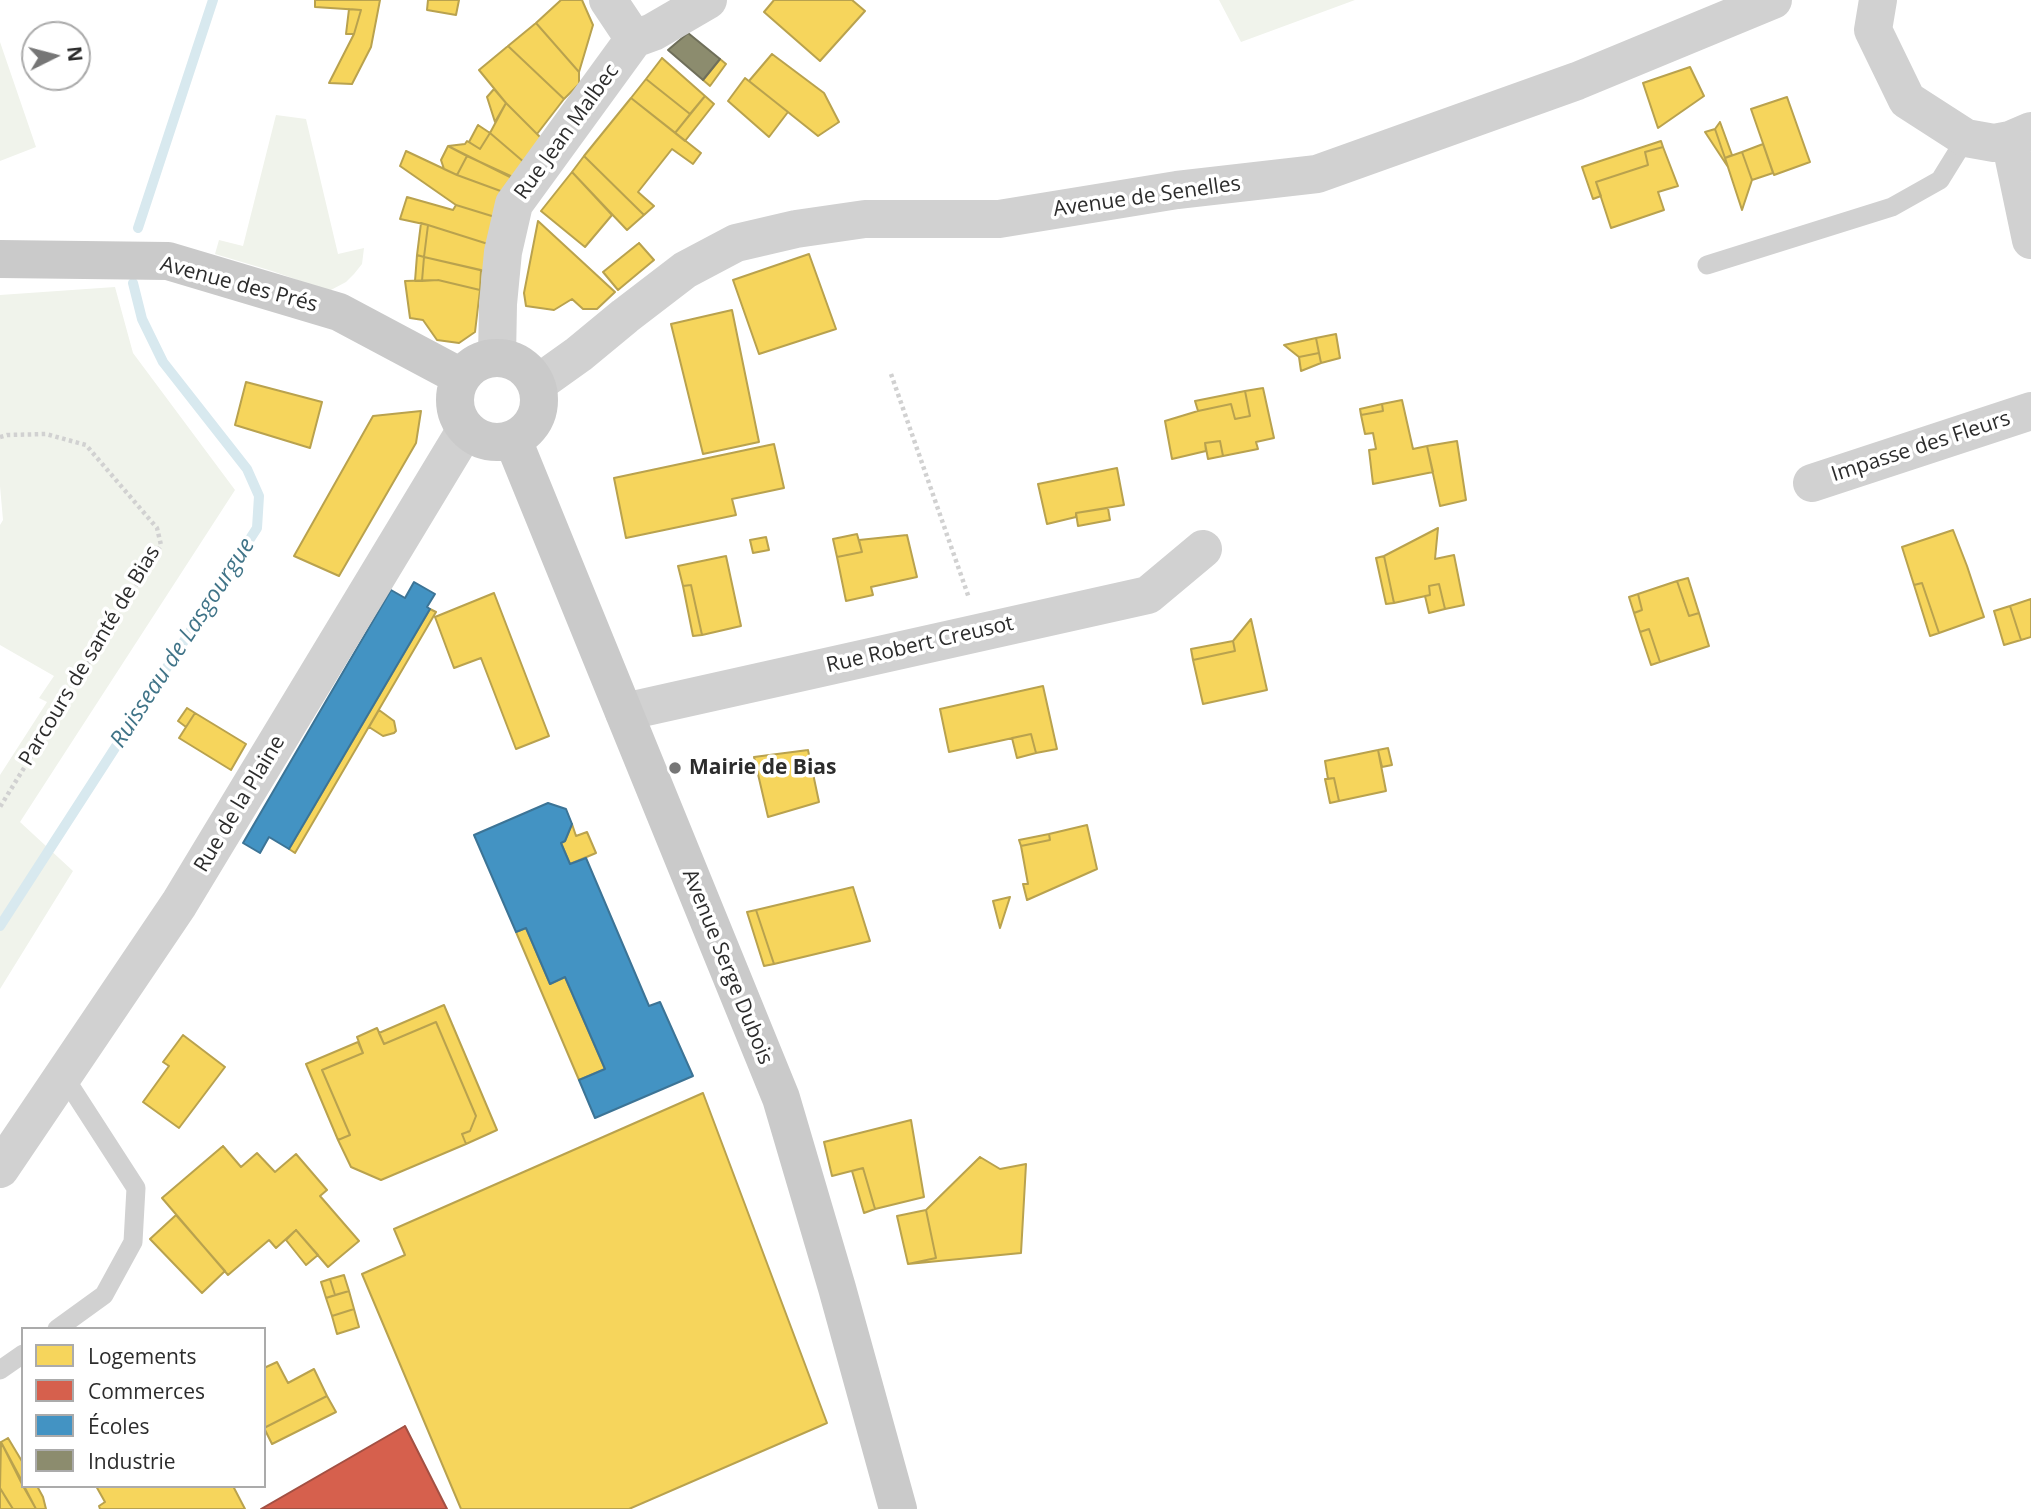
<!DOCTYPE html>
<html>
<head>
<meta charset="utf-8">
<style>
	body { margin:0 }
	#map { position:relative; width:2031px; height:1509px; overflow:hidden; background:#fff; font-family:"Open Sans",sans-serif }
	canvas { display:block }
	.legend { position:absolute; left:21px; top:1327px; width:245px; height:161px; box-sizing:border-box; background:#fff; border:2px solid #ababab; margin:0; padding:9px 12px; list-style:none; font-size:21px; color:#2c2c2c }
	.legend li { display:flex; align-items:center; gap:14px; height:35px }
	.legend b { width:35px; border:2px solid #ababab }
	.north { position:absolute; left:21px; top:21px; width:70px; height:70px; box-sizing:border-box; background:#fff; border:2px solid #ababab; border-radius:50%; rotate:84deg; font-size:19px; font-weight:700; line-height:28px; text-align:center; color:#2c2c2c }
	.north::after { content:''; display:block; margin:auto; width:24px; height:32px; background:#767676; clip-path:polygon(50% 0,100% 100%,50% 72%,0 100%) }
</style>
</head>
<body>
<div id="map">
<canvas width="2031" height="1509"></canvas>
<ul class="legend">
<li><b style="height:19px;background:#f6d55c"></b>Logements</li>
<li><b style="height:19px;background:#d6604d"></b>Commerces</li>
<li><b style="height:19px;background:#4393c3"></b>Écoles</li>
<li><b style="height:19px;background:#8c8c6e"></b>Industrie</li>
</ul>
<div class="north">N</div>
</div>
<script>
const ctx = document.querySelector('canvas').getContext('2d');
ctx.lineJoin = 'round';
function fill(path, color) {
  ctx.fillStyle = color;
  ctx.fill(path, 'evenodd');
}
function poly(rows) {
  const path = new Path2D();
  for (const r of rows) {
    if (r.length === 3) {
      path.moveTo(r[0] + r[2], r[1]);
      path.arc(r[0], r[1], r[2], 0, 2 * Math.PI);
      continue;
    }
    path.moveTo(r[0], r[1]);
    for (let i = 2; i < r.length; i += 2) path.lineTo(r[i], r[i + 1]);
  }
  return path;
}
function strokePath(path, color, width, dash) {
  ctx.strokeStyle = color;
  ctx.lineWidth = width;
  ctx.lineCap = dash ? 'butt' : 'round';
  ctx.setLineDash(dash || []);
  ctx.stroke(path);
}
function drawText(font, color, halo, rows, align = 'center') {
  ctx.font = font + ' "Open Sans",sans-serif';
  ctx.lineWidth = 7;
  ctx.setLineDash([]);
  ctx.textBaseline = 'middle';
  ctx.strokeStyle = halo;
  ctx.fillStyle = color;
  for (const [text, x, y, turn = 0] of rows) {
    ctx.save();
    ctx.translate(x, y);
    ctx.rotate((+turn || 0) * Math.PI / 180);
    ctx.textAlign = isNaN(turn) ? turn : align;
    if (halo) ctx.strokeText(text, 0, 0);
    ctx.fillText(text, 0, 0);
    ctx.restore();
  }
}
fill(poly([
	[1219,0,1355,0,1241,42],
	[0,42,36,147,0,161],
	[276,115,306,119,338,254,364,248,362,264,354,274,346,282,329,291,272,271,215,254,219,240,243,246],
	[115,287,133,353,235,490,20,822,73,871,0,989,0,775,47,702,39,698,54,676,0,645,0,525,3,520,0,486,0,295]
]), '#f0f3eb');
const homes = poly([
	[315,0,380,0,371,47,352,84,329,83,354,34,361,10,315,7,315,0],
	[428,0,459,0,456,15,427,10,428,0],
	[561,0,582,0,593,25,579,72,536,23,561,0],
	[774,0,852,0,865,11,820,61,764,12,774,0],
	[349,9,361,10,354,34,346,34,349,9],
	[536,23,579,72,579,84,564,99,508,46,536,23],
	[508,46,564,99,537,134,506,103,479,70,508,46],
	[772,54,824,93,839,122,818,136,749,81,772,54],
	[662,58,705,96,690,114,646,79,662,58],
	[720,59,726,64,710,86,703,80,720,59],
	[1690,67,1704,96,1658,128,1643,83,1690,67],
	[745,78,788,112,769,137,728,101,745,78],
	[646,79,690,114,675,133,631,98,646,79],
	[494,89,506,103,495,122,487,97,494,89],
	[705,96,714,104,685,141,675,133,705,96],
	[1787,97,1810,162,1774,175,1751,109,1787,97],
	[631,98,701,153,693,164,672,149,638,192,654,206,644,215,584,156,631,98],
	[506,103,542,139,525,163,490,133,506,103],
	[1720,122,1732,155,1725,158,1715,129,1720,122],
	[478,125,490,133,480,149,469,142,478,125],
	[1715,129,1725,158,1728,167,1705,132,1715,129],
	[490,133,525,163,514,179,448,146,465,144,467,141,480,149,490,133],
	[1661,141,1663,147,1645,152,1648,165,1596,182,1601,196,1593,199,1582,167,1661,141],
	[1763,144,1773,173,1752,180,1742,152,1763,144],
	[448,146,467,156,457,175,444,169,441,160,448,146],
	[1663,147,1678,186,1658,192,1664,210,1611,228,1596,182,1648,165,1645,152,1663,147],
	[406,151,457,175,506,193,495,217,456,205,400,166,406,151],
	[1742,152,1752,180,1742,210,1725,158,1742,152],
	[467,156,515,178,506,193,457,175,467,156],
	[584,156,644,215,627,230,572,172,584,156],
	[572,172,612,215,585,247,541,211,572,172],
	[407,197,453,210,456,205,495,217,488,244,428,225,400,219,407,197],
	[538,221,615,292,597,309,583,309,572,299,554,310,526,306,524,293,538,221],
	[421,223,428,225,424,257,417,255,421,223],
	[428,225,488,244,484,271,424,257,428,225],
	[639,243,654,260,618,290,603,272,639,243],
	[809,254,836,329,759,354,733,280,809,254],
	[417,255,424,257,422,281,415,281,417,255],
	[424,257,481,270,480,290,438,280,422,281,424,257],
	[438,280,480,290,475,332,459,343,437,340,423,320,410,318,405,281,438,280],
	[732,310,759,442,703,454,671,324,732,310],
	[1336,334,1340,358,1321,363,1316,338,1336,334],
	[1316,338,1319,353,1299,357,1284,345,1316,338],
	[1319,353,1321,363,1301,371,1299,357,1319,353],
	[246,382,322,402,310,448,235,425,246,382],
	[1263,388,1274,438,1256,442,1258,449,1223,456,1220,441,1205,443,1206,451,1172,459,1165,421,1198,411,1231,404,1235,419,1250,416,1245,391,1263,388],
	[1245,391,1250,416,1235,419,1231,404,1198,411,1195,401,1245,391],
	[1402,400,1413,449,1427,446,1433,472,1373,484,1369,450,1376,449,1373,433,1365,434,1361,415,1383,411,1382,404,1402,400],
	[1382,404,1383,411,1361,415,1360,409,1382,404],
	[421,411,416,443,339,576,294,556,373,416,421,411],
	[1220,441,1223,456,1208,459,1205,443,1220,441],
	[1457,441,1466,500,1440,506,1427,446,1457,441],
	[774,444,784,488,732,499,736,515,626,538,614,478,774,444],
	[1117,468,1124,505,1076,513,1076,517,1047,524,1038,484,1117,468],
	[1108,508,1110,520,1078,526,1076,513,1108,508],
	[1438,528,1435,559,1454,555,1464,605,1445,609,1439,584,1429,586,1430,595,1394,603,1384,556,1438,528],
	[1953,530,1967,566,1984,617,1939,633,1922,583,1914,585,1902,547,1953,530],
	[857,534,862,552,837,557,833,539,857,534],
	[907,535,917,577,871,587,873,595,846,601,837,557,862,552,859,540,907,535],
	[766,537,769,550,753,553,750,540,766,537],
	[726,556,741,626,702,635,691,585,683,586,678,566,726,556],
	[1384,556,1394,603,1386,604,1376,558,1384,556],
	[1688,578,1699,613,1689,616,1677,581,1688,578],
	[1677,581,1689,616,1699,613,1709,646,1660,662,1649,629,1640,632,1634,613,1642,610,1638,594,1677,581],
	[1922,583,1939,633,1930,636,1914,585,1922,583],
	[1439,584,1445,609,1429,613,1425,596,1430,595,1429,586,1439,584],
	[691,585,702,635,693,636,683,586,691,585],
	[494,593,549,736,516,749,481,658,454,668,435,617,494,593],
	[1638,594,1642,610,1634,613,1629,597,1638,594],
	[2031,599,2031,637,2021,640,2010,606,2031,599],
	[2010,606,2021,640,2004,645,1994,611,2010,606],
	[430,609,436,612,295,853,289,849,430,609],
	[1251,619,1267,690,1203,704,1193,660,1235,651,1233,641,1251,619],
	[1649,629,1660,662,1651,665,1640,632,1649,629],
	[1233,641,1235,651,1193,660,1191,649,1233,641],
	[1043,686,1057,749,1036,753,1031,734,949,752,940,709,1043,686],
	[187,708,195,713,186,727,178,721,187,708],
	[379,710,394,721,396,731,394,733,383,736,369,727,379,710],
	[195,713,246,744,231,770,179,738,195,713],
	[1031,734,1036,753,1017,758,1012,738,1031,734],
	[1388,748,1392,765,1382,767,1378,750,1388,748],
	[808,750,819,802,768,817,754,757,808,750],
	[1378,750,1386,791,1339,801,1334,778,1328,779,1325,761,1378,750],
	[1334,778,1339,801,1330,803,1325,779,1334,778],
	[572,824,576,836,587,832,596,853,570,864,561,843,565,841,572,824],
	[1087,825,1097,869,1027,900,1023,884,1028,884,1021,846,1050,840,1049,834,1087,825],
	[1049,834,1050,840,1021,846,1019,840,1049,834],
	[853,887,870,941,774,964,756,910,853,887],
	[1010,897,1000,928,993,901,1010,897],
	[756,910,774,964,764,966,747,912,756,910],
	[526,928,550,984,565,977,605,1069,579,1080,516,932,526,928],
	[444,1005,497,1130,466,1144,462,1134,470,1131,476,1116,436,1022,384,1044,379,1033,444,1005],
	[436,1022,476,1116,470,1131,462,1134,466,1144,381,1180,351,1167,338,1140,350,1135,322,1070,363,1053,357,1037,377,1028,384,1044,436,1022],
	[183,1035,225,1067,179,1128,143,1102,169,1066,163,1062,183,1035],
	[358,1042,363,1053,322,1070,350,1135,338,1140,306,1064,358,1042],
	[703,1093,827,1423,629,1509,461,1509,362,1274,405,1255,394,1229,703,1093],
	[911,1120,924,1197,875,1209,863,1168,832,1176,824,1142,911,1120],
	[223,1146,241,1167,257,1153,275,1172,296,1154,327,1190,320,1196,359,1241,328,1267,296,1230,276,1248,269,1240,228,1275,162,1198,223,1146],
	[980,1157,1000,1169,1026,1164,1021,1253,908,1264,936,1258,926,1210,980,1157],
	[863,1168,875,1209,864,1213,852,1171,863,1168],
	[926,1210,936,1258,908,1264,897,1216,926,1210],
	[176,1215,225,1271,202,1293,150,1239,176,1215],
	[296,1230,318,1255,306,1265,286,1240,296,1230],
	[344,1275,349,1291,335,1295,330,1279,344,1275],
	[330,1279,335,1295,326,1298,321,1282,330,1279],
	[349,1291,354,1309,332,1316,326,1298,349,1291],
	[354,1309,359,1327,337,1334,332,1316,354,1309],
	[277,1362,288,1383,314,1369,327,1396,264,1428,264,1368,277,1362],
	[327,1396,336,1412,272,1444,264,1428,327,1396],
	[8,1438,23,1463,23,1483,1,1442,8,1438],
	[1,1442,23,1486,36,1509,13,1509,0,1488,1,1442],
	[24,1486,37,1486,43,1497,46,1509,36,1509,24,1486],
	[96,1486,233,1486,245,1509,100,1509,99,1506,105,1502,96,1486],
	[0,1488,9,1503,13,1509,0,1509,0,1488]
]);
fill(homes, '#f6d55c');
strokePath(homes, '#b9a24e', 2);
const shops = poly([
	[405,1426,447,1509,261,1509,405,1426]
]);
fill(shops, '#d6604d');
strokePath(shops, '#a35043', 2);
const schools = poly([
	[414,582,435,594,427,607,430,609,289,849,269,837,260,853,243,843,391,590,405,598,414,582],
	[548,803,566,809,572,824,565,841,561,843,570,864,586,858,649,1006,660,1002,693,1076,595,1118,579,1080,605,1069,565,977,550,984,526,928,516,932,474,835,548,803]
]);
fill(schools, '#4393c3');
strokePath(schools, '#3c7496', 2);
const industry = poly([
	[688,33,720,59,703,80,668,50,688,33]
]);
fill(industry, '#8c8c6e');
strokePath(industry, '#6f6f5a', 2);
strokePath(poly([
	[138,228,213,0],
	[0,926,257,528,259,496,247,469,163,362,142,319,133,283]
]), '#d8e9ef', 10);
strokePath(poly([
	[891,374,969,598],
	[0,437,7,435,46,434,86,445,157,528,161,545,0,807]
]), '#d1d1d1', 4.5, [3.5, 3.5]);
strokePath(poly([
	[1707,265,1892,207,1940,180,1966,138],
	[57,1329,104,1295,133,1242,136,1188,63,1075],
	[0,1370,23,1354]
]), '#d1d1d1', 19);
strokePath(poly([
	[608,0,634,39],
	[1878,0,1873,30,1907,100,1966,138,1994,143,2010,140,2031,131],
	[634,39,653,32,708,0],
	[2010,140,2031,240],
	[497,358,498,304,503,252,514,204,634,39],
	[537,384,579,354,625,316,685,270,736,243,796,229,865,219,999,219,1177,190,1317,174,1577,81,1773,0],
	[1812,483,2031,411],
	[624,712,1148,595,1203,549],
	[0,1169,179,904,466,429]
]), '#d1d1d1', 38);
strokePath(poly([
	[0,259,168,261,339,312,461,377],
	[497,400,42],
	[513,440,781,1098,837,1288,898,1509]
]), '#cacaca', 38);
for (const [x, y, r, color] of [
	[675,768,7,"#767676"]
]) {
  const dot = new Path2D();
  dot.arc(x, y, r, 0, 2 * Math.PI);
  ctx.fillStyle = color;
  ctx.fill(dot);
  strokePath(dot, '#fff', 2.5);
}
drawText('21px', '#2c2c2c', '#fff', [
	["Rue Jean Malbec",567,132,-54],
	["Avenue de Senelles",1147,197,-8],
	["Avenue des Prés",239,285,15],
	["Impasse des Fleurs",1921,447,-18],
	["Rue Robert Creusot",920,645,-13],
	["Parcours de santé de Bias",90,656,-59],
	["Rue de la Plaine",240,804,-59],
	["Avenue Serge Dubois",727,967,68]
]);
drawText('bold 21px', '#2c2c2c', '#fff', [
	["Mairie de Bias",689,768]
], 'left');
drawText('italic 23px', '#407488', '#fff', [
	["Ruisseau de Lasgourgue",183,643,-57]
]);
</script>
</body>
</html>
